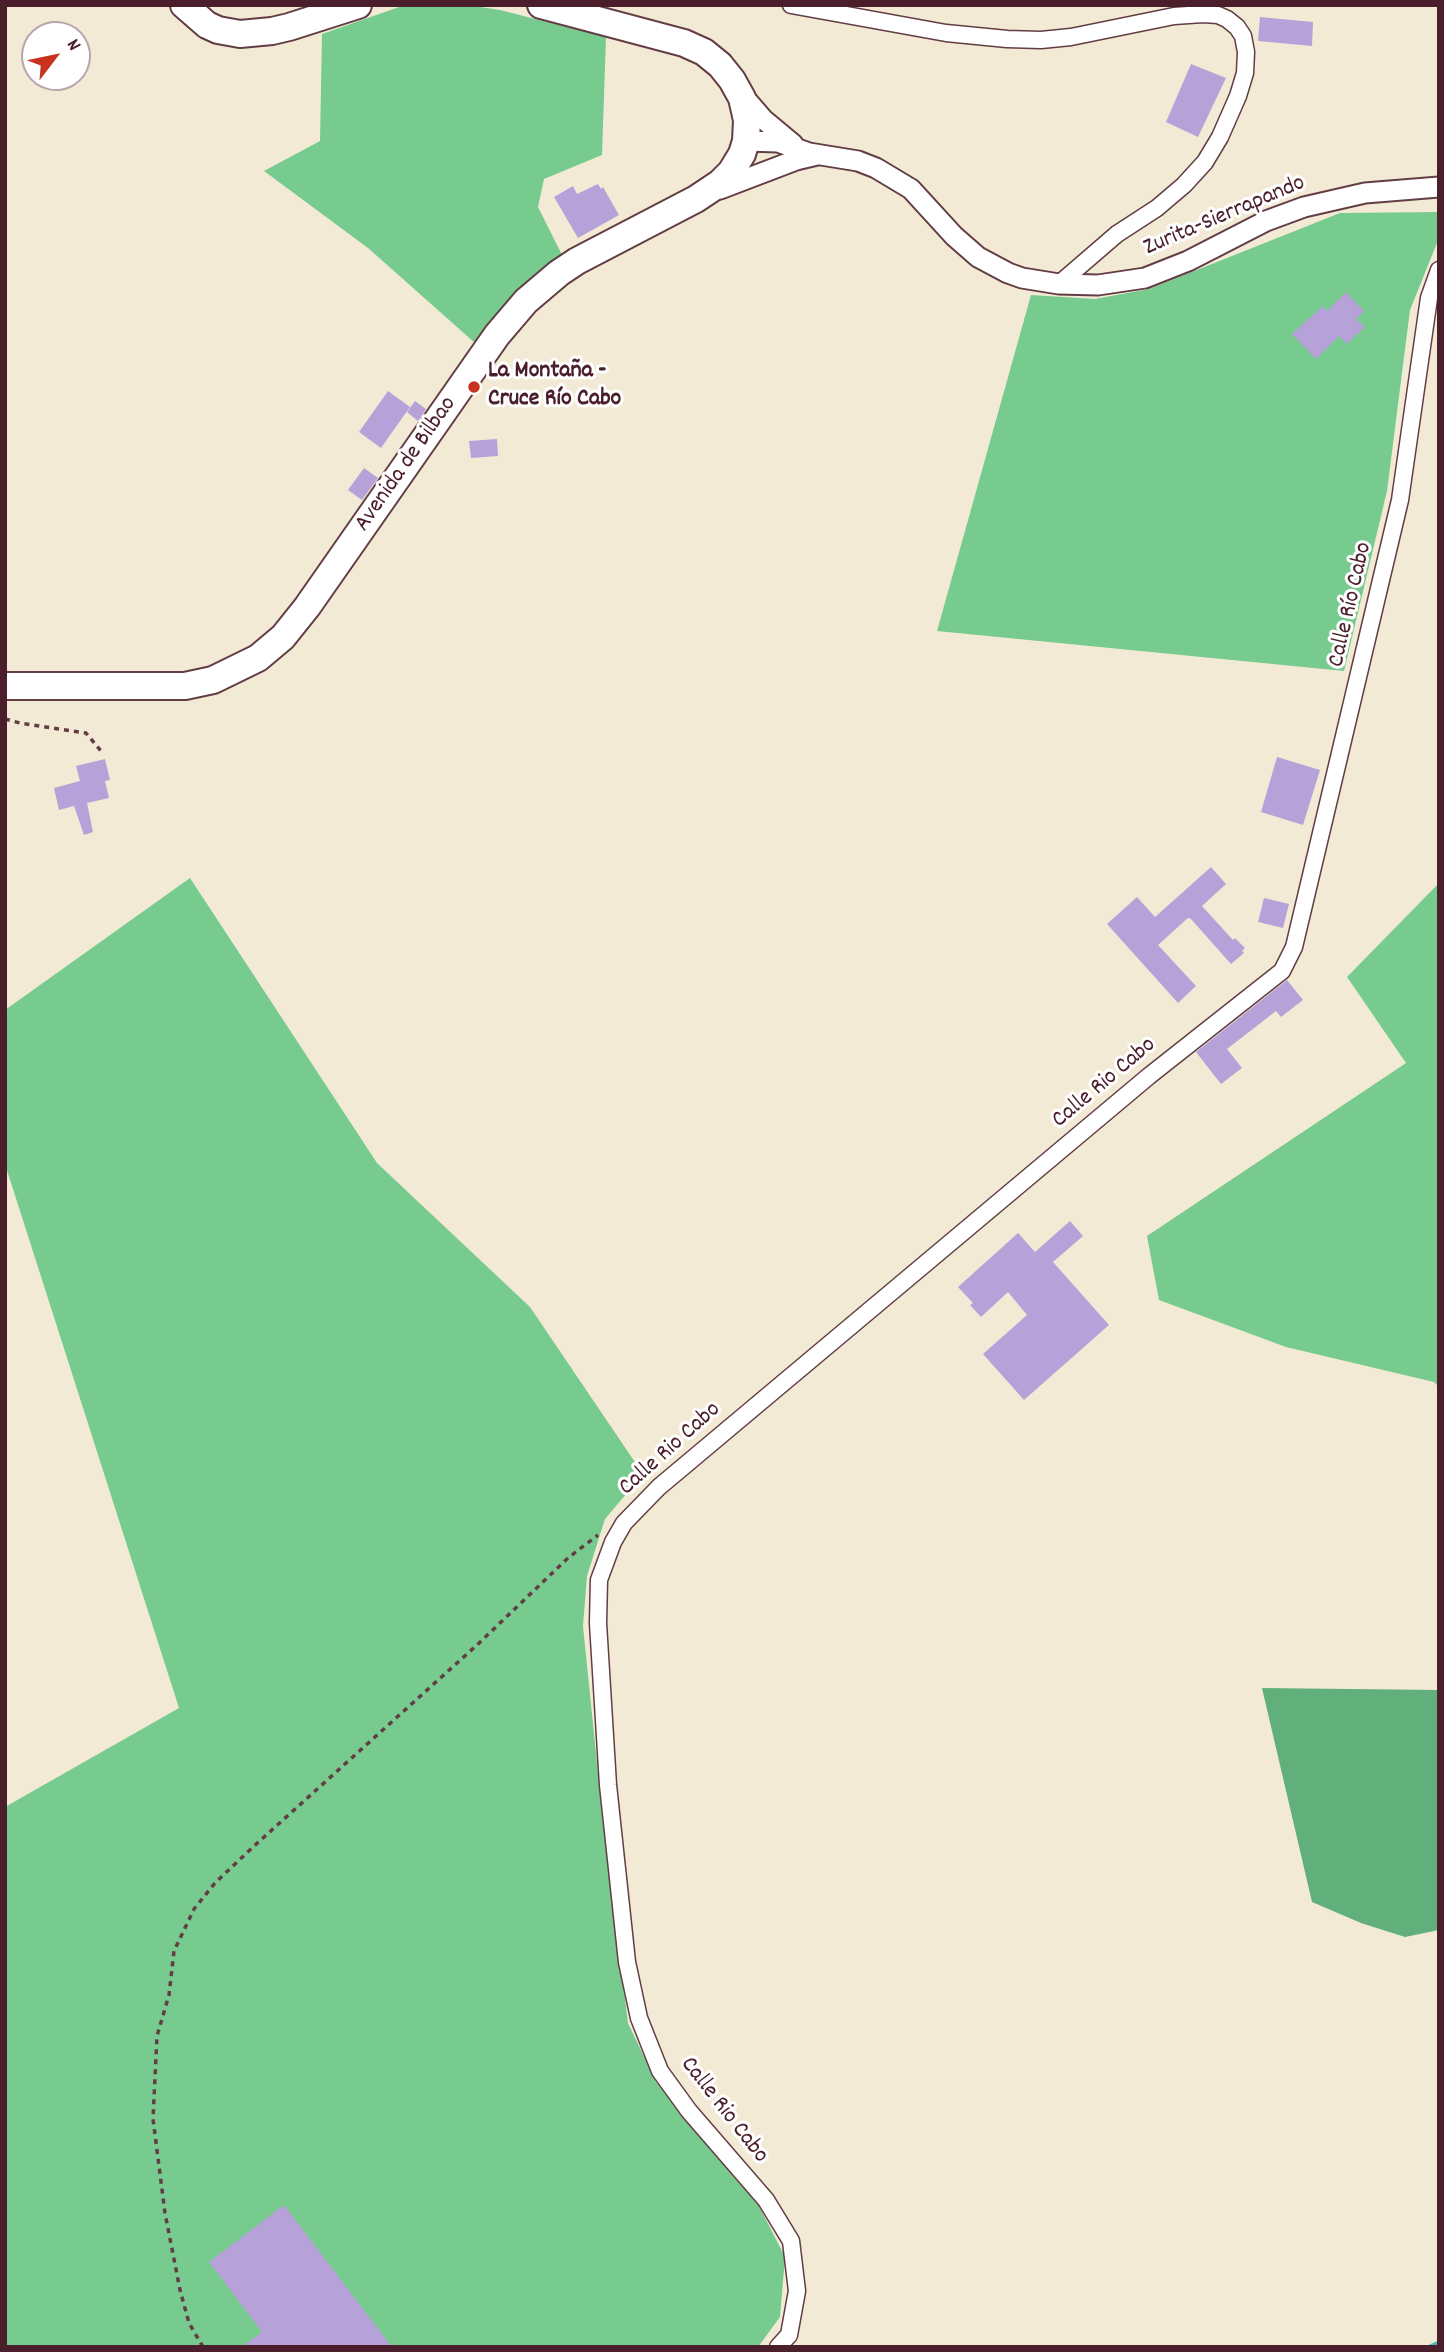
<!DOCTYPE html>
<html>
<head>
<meta charset="utf-8">
<style>
	body { margin:0 }
	#map { position:relative; width:1444px; height:2352px; overflow:hidden; background:#f3ead5; font-family:Dekko,sans-serif }
	canvas { display:block }
	.frame { position:absolute; inset:0; border:7px solid #4a1f2b; pointer-events:none }
	.north { position:absolute; left:21px; top:21px; width:70px; height:70px; box-sizing:border-box; background:#fff; border:2px solid #b7a5aa; border-radius:50%; rotate:58deg; font-size:19px; font-weight:700; line-height:28px; text-align:center; color:#4a1f2b }
	.north::after { content:''; display:block; margin:auto; width:24px; height:32px; background:#c8321e; clip-path:polygon(50% 0,100% 100%,50% 72%,0 100%) }
</style>
</head>
<body>
<div id="map">
<canvas width="1444" height="2352"></canvas>
<div class="frame"></div>
<div class="north">N</div>
</div>
<script>
const ctx = document.querySelector('canvas').getContext('2d');
ctx.lineJoin = 'round';
function fill(path, color) {
  ctx.fillStyle = color;
  ctx.fill(path, 'evenodd');
}
function poly(rows) {
  const path = new Path2D();
  for (const r of rows) {
    path.moveTo(r[0], r[1]);
    for (let i = 2; i < r.length; i += 2) path.lineTo(r[i], r[i + 1]);
  }
  return path;
}
function strokePath(path, color, width, dash) {
  ctx.strokeStyle = color;
  ctx.lineWidth = width;
  ctx.lineCap = dash ? 'butt' : 'round';
  ctx.setLineDash(dash || []);
  ctx.stroke(path);
}
function drawText(font, color, halo, rows, align = 'center') {
  ctx.font = font + ' Dekko,sans-serif';
  ctx.lineWidth = 6;
  ctx.setLineDash([]);
  ctx.textBaseline = 'middle';
  ctx.strokeStyle = halo;
  ctx.fillStyle = color;
  for (const [text, x, y, turn = 0] of rows) {
    ctx.save();
    ctx.translate(x, y);
    ctx.rotate((+turn || 0) * Math.PI / 180);
    ctx.textAlign = isNaN(turn) ? turn : align;
    if (halo) ctx.strokeText(text, 0, 0);
    ctx.fillText(text, 0, 0);
    ctx.restore();
  }
}
fill(poly([
	[411,5,467,5,500,10,606,37,602,155,544,179,538,207,563,257,532,278,475,343,368,248,264,171,320,141,322,34,402,6],
	[1439,212,1439,238,1410,310,1387,491,1344,671,937,631,1031,295,1095,299,1149,289,1340,213],
	[190,878,377,1163,530,1307,643,1474,605,1519,587,1576,583,1626,603,1822,628,2023,656,2082,759,2206,785,2257,780,2317,758,2347,5,2347,5,1807,179,1708,5,1164,5,1010],
	[1439,883,1439,1387,1434,1382,1286,1347,1159,1300,1147,1236,1406,1063,1347,977]
]), '#77cb8f');
fill(poly([
	[1262,1688,1439,1690,1439,1930,1405,1937,1361,1923,1312,1902]
]), '#61af7a');
strokePath(poly([
	[1430,2347,1439,2343]
]), '#47b6bd', 5);
fill(poly([
	[1260,17,1313,22,1312,46,1258,41],
	[1191,64,1226,78,1198,137,1166,122],
	[598,184,601,189,603,187,619,215,578,238,554,197,573,186,577,194],
	[1346,292,1364,311,1356,319,1365,327,1347,344,1339,336,1316,359,1292,334,1323,306,1327,311],
	[388,391,410,407,381,448,359,432],
	[415,401,426,409,418,421,407,412],
	[497,439,498,456,471,458,469,441],
	[364,468,378,478,362,500,348,490],
	[1277,757,1320,770,1303,825,1261,812],
	[105,759,110,780,105,781,109,798,87,803,93,832,84,835,74,806,59,810,54,788,80,781,76,766],
	[1211,867,1226,884,1202,906,1233,940,1235,938,1245,948,1242,951,1244,953,1231,964,1191,919,1188,918,1158,945,1196,986,1178,1003,1107,924,1137,897,1155,917],
	[1264,898,1289,904,1283,928,1258,922],
	[1287,980,1303,1000,1281,1017,1276,1011,1227,1049,1242,1068,1221,1084,1196,1052],
	[1070,1221,1083,1236,1053,1262,1109,1325,1024,1400,983,1354,1027,1315,1008,1292,981,1317,970,1305,973,1303,958,1287,1018,1233,1035,1252],
	[284,2205,392,2347,242,2347,262,2332,209,2262]
]), '#b7a1d9');
const minor = poly([
	[791,5,946,33,1007,39,1041,40,1071,37,1174,16,1203,14,1218,15,1227,19,1237,27,1243,36,1246,52,1245,73,1238,96,1220,137,1205,162,1184,185,1157,208,1117,234,1059,284],
	[778,2347,789,2335,797,2291,791,2241,766,2200,689,2111,660,2071,639,2018,627,1962,608,1785,598,1623,599,1580,613,1542,624,1523,659,1487,1149,1076,1282,971,1294,947,1400,500,1429,298,1439,270]
]);
const tertiary = poly([
	[744,97,763,119,793,144],
	[746,141,778,142,809,153,858,161,876,168,911,189,954,236,978,257,1008,273,1022,278,1059,284,1098,285,1145,278,1188,261,1266,221,1304,207,1365,193,1439,187],
	[720,189,796,160,817,155]
]);
const trunk = poly([
	[184,5,207,25,218,30,240,34,272,31,289,27,358,5],
	[5,686,185,686,213,680,258,658,283,637,307,607,497,335,526,301,559,273,577,261,696,199,720,183,731,172,742,154,746,141,747,120,742,98,732,80,720,65,704,52,684,43,541,5]
]);
strokePath(minor, '#633d44', 19);
strokePath(tertiary, '#633d44', 23);
strokePath(trunk, '#633d44', 30);
strokePath(poly([
	[5,719,20,723,86,733,101,751],
	[203,2347,189,2323,180,2290,165,2213,153,2119,157,2036,169,1995,174,1951,194,1909,215,1883,253,1847,477,1645,568,1558,598,1535]
]), '#633d44', 3.5, [5, 5]);
strokePath(minor, '#fff', 16);
strokePath(tertiary, '#fff', 19);
strokePath(trunk, '#fff', 26);
for (const [x, y, r, color] of [
	[474,387,7,"#c8321e"]
]) {
  const dot = new Path2D();
  dot.arc(x, y, r, 0, 2 * Math.PI);
  ctx.fillStyle = color;
  ctx.fill(dot);
  strokePath(dot, '#fff', 2.5);
}
drawText('24px', '#4a1f2b', '#fff', [
	["Zurita-Sierrapando",1225,217,-23],
	["Avenida de Bilbao",407,465,-55],
	["Calle Río Cabo",1352,605,-77],
	["Calle Rio Cabo",1105,1084,-40],
	["Calle Rio Cabo",671,1450,-42],
	["Calle Rio Cabo",723,2111,52]
]);
drawText('bold 24px', '#4a1f2b', '#fff', [
	["La Montaña -",488,373],
	["Cruce Río Cabo",488,401]
], 'left');
</script>
</body>
</html>
